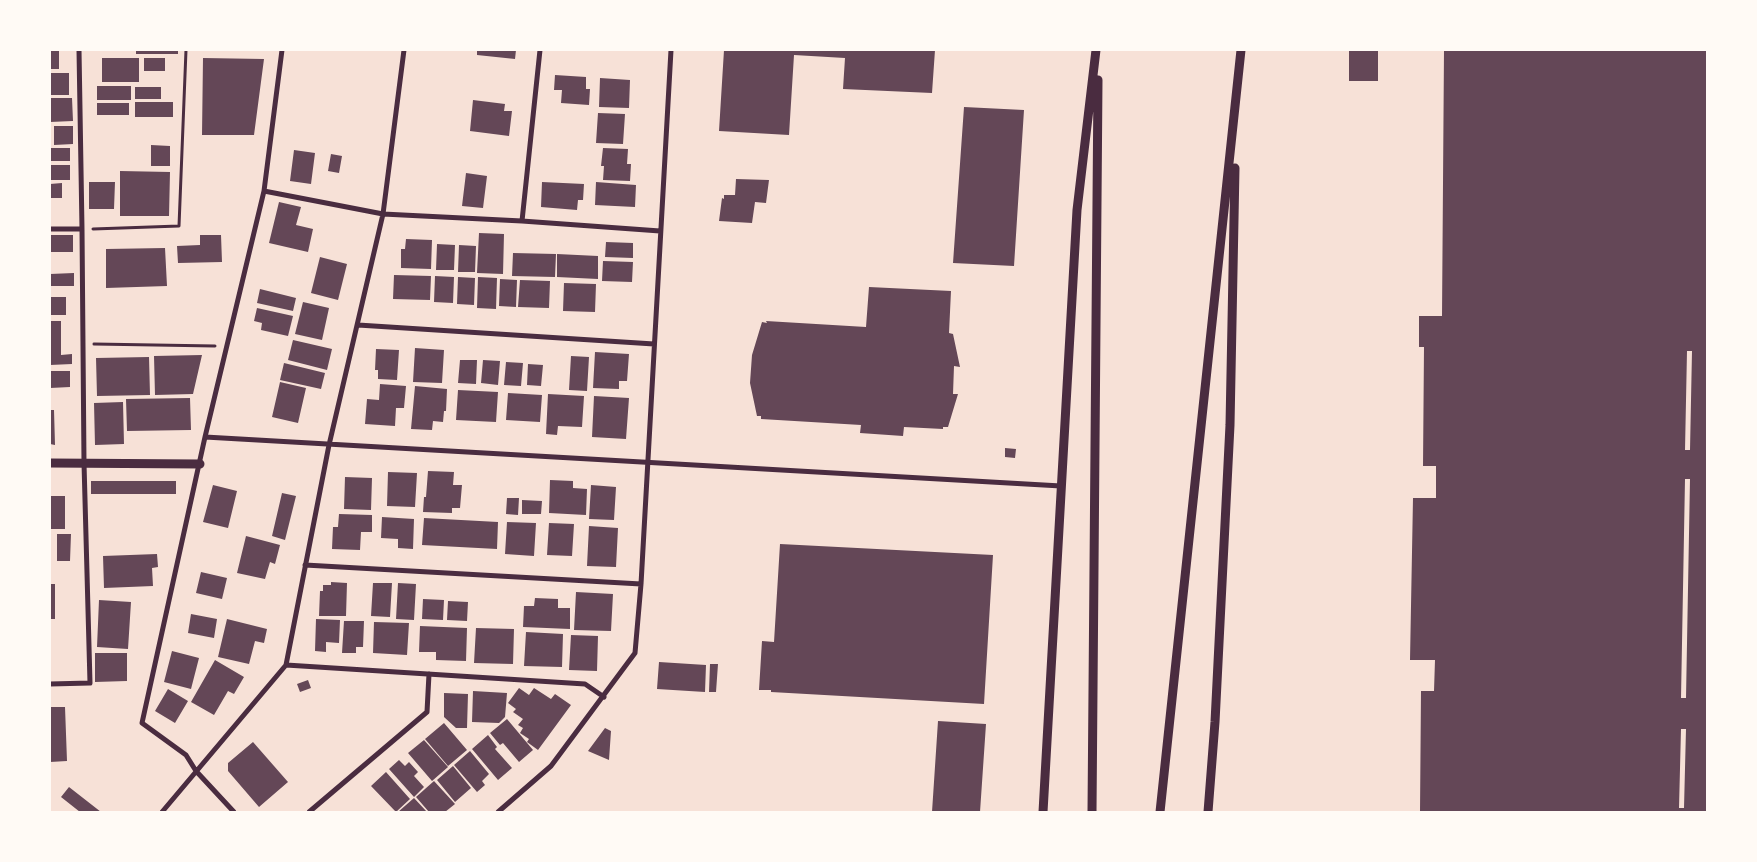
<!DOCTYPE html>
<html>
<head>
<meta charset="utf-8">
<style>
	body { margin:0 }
	#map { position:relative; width:1757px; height:862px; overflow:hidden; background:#f7e1d7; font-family:"Noto Sans",sans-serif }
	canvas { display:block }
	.frame { position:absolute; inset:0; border:51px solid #fffaf5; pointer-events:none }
</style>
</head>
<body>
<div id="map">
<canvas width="1757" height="862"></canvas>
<div class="frame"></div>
</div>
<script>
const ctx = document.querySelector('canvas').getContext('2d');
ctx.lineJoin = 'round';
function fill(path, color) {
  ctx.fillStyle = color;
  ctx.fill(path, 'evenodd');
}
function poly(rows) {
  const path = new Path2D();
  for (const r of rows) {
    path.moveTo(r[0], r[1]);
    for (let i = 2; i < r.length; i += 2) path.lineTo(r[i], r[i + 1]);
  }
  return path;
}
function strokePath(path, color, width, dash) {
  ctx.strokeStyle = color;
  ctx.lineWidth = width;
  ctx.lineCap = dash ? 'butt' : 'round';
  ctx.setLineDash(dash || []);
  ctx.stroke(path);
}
fill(poly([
	[50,50,59,50,59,69,50,69],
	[136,50,178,50,178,54,136,54],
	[477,50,516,50,515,59,477,55],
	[724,50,935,50,932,93,843,89,845,58,794,55,789,135,719,131],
	[1349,50,1378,50,1378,81,1349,81],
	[1444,50,1707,50,1707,812,1420,812,1421,691,1434,691,1435,660,1410,660,1413,498,1436,498,1436,466,1423,466,1424,347,1419,347,1419,316,1442,316],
	[1687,351,1692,351,1690,450,1685,450],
	[1685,479,1690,479,1686,698,1681,698],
	[1681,729,1686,729,1684,808,1679,808],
	[102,58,139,58,139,82,102,82],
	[144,58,165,58,165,71,144,71],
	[203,58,264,59,254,135,202,135],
	[50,73,69,73,69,95,50,95],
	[555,75,586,77,586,89,590,89,589,105,561,103,562,90,554,90],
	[600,78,630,80,629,108,599,107],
	[97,86,131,86,131,100,97,100],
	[135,87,161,87,161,99,135,99],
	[50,98,72,98,73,121,50,122],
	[473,100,505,104,504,111,512,111,509,136,470,131],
	[135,102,173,102,173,117,135,117],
	[97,103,129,103,129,115,97,115],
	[964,107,1024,110,1014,266,953,263],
	[598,113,625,114,623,144,596,143],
	[54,126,73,126,73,144,54,145],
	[151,145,170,146,170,166,151,166],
	[50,148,70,148,70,161,50,161],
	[603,148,628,149,627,164,631,164,630,181,603,180,604,166,601,166],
	[294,150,315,153,311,184,290,181],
	[331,154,342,156,339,173,328,171],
	[50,165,70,165,70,180,50,180],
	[120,171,170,172,169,216,120,216],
	[466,173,487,176,483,208,462,206],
	[736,179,769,180,766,203,755,202,752,223,719,221,722,198,724,199,724,195,735,195],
	[89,182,115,182,114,209,89,209],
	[542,182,584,184,583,200,578,200,577,210,541,207],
	[596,182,636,185,635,207,595,205],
	[62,183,62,198,50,198,50,184],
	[279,202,301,207,296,225,313,229,308,252,269,243],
	[479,233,504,234,503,274,477,273],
	[51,235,73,235,73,252,51,252],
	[200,235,221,235,222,262,178,263,177,246,200,245],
	[406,239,432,240,431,269,401,268,401,249,405,249],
	[606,242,633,243,633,258,605,257],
	[437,244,455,245,454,270,436,270],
	[459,245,476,246,475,272,458,272],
	[165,248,167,286,106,288,106,249],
	[513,253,556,254,555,277,512,276],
	[557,254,598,256,598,279,557,277],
	[320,257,347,264,338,300,311,293],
	[603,261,633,262,632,282,602,281],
	[74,273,74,286,50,286,50,274],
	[394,275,431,276,430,300,393,299],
	[435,276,454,277,453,303,434,302],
	[458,277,475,278,474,305,457,304],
	[478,277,497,278,496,309,477,308],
	[500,279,517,280,516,307,499,306],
	[520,280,550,281,549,308,518,307],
	[564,283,596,284,595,312,563,311],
	[869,287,951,291,949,333,953,334,960,367,954,366,953,394,958,394,948,427,943,427,943,429,904,427,903,436,860,433,861,425,761,419,761,416,757,416,750,383,752,355,762,322,767,323,766,321,866,327],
	[260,289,296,298,293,311,257,303],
	[50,297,66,297,66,315,50,315],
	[303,302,329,308,322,340,295,334],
	[257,308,293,316,288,336,261,330,262,323,254,321],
	[50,321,61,321,61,355,72,354,72,364,50,365],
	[293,340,332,349,327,370,288,360],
	[415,348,444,350,442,383,413,382],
	[376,349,399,350,397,380,378,379,378,370,375,370],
	[595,352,629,354,627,381,619,381,619,389,593,388],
	[202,355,193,394,155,395,154,356],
	[571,356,589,357,587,391,569,390],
	[149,357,150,395,97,396,96,358],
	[460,360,477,360,476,384,458,383],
	[483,360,500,361,498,385,481,383],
	[506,362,523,363,521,386,504,385],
	[284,363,325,373,321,389,280,380],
	[528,364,543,365,541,386,527,385],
	[50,371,70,371,70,387,50,388],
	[280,382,306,388,298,423,272,417],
	[380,384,406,386,404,408,396,408,395,426,365,424,367,399,379,400],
	[415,386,447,389,446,411,444,411,443,422,433,421,432,430,411,429],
	[458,390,498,392,496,422,456,420],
	[508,393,542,395,540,422,506,420],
	[548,394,584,396,582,427,558,426,557,435,546,434],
	[594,396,629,398,626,439,592,437],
	[190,398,191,430,127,431,126,399],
	[123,402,124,444,95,445,94,403],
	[50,410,54,410,55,445,50,444],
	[1005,448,1016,449,1015,458,1005,457],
	[428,471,454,472,453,485,462,485,460,508,452,508,452,513,423,512,424,497,426,497],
	[388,472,417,473,415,507,387,506],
	[345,477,372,478,371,510,344,509],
	[550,480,573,481,573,488,587,489,586,515,549,513],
	[91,481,176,481,176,494,91,494],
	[213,485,237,491,228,528,203,522],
	[591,485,616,487,614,520,589,519],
	[282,493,296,496,285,540,272,536],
	[50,496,65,496,65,529,50,529],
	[507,498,519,498,518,515,506,514],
	[522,500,542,501,541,514,522,514],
	[339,514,372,515,372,532,361,532,360,550,332,549,333,527,338,527],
	[382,517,414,519,413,549,398,548,398,539,381,538],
	[424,518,498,522,497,549,422,545],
	[507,522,536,523,534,556,505,554],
	[549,523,574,524,572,556,547,555],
	[589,526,618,528,616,567,587,566],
	[57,534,71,534,70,561,57,561],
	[246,536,280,545,275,564,270,562,265,579,237,573],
	[780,544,993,555,984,704,771,692,771,690,759,690,762,641,774,642],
	[157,554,158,567,152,568,153,586,104,588,103,556],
	[201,572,227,578,222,599,196,593],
	[331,582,347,583,346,616,319,616,320,591,323,591,323,585,331,585],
	[373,583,392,583,390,617,371,616],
	[398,583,416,584,414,620,396,619],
	[50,584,55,584,55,619,50,619],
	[576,592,613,594,611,631,574,630],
	[535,598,558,599,558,608,570,608,570,629,523,627,524,606,534,606],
	[423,599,444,600,443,620,422,619],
	[99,600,131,602,128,649,97,647],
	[448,601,468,602,467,621,447,620],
	[191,614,217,619,214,638,188,633],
	[227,619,267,629,264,643,255,641,249,664,218,657],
	[316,619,340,620,339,643,326,642,326,652,315,651],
	[344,621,364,621,363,647,356,647,356,653,342,653],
	[374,622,409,623,407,655,373,653],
	[420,626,467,628,466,661,436,660,436,652,419,652],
	[476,628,514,629,513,664,474,663],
	[526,632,563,634,562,667,524,666],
	[571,635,598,636,597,671,569,670],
	[172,651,199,658,191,689,164,682],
	[95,653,127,653,127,681,95,682],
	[215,660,244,677,234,694,228,691,214,715,191,702],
	[659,662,706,665,705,692,657,689],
	[710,664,718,664,716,692,709,692],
	[308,680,311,688,300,692,297,684],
	[519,688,529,695,534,688,551,699,555,694,571,705,538,750,527,742,529,739,520,733,523,728,518,725,523,719,513,712,516,709,508,703],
	[168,689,188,701,175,723,155,711],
	[473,691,507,693,505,717,499,723,472,722],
	[444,693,468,694,467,728,456,728,444,717],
	[50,707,65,707,67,761,50,762],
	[507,719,533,750,519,762,503,743,500,745,490,733],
	[938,721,986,724,980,812,932,812],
	[444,723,467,750,448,766,425,739],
	[605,728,611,731,609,760,588,751],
	[488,735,497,747,495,749,512,768,498,780,472,749],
	[424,740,448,767,432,781,408,753],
	[253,742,288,782,259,807,228,771,228,763],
	[470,751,489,774,482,781,485,785,477,792,454,765],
	[399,760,405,766,409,762,418,772,414,776,424,787,414,797,389,769],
	[453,766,471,788,455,802,437,780],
	[386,772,410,799,396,812,371,786],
	[434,781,455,804,445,812,429,812,416,797],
	[69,787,101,812,80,812,61,797],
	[414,798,427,812,398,812]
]), '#644757');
strokePath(poly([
	[93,229,179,226,186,50],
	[94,344,215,346]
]), '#4a2c40', 3);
strokePath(poly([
	[264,191,383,214,522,221,660,231],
	[522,221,540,50],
	[50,229,82,229],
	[358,325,654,344],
	[205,437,1061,486],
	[305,565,641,584],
	[286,665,585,684,604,697],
	[50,684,90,683,84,463,82,229,79,50],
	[162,812,286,665,329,445,383,214,404,50],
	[234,812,196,771,186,755,142,723,205,437,264,191,282,50],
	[309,812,427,712,429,674],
	[498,812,551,766,635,653,641,584,671,50]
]), '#4a2c40', 5);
strokePath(poly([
	[50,463,200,464],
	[1043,812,1077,210,1096,50],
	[1092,812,1098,80],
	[1160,812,1241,50],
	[1208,812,1215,722,1230,425,1235,168]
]), '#4a2c40', 9);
</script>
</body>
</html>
